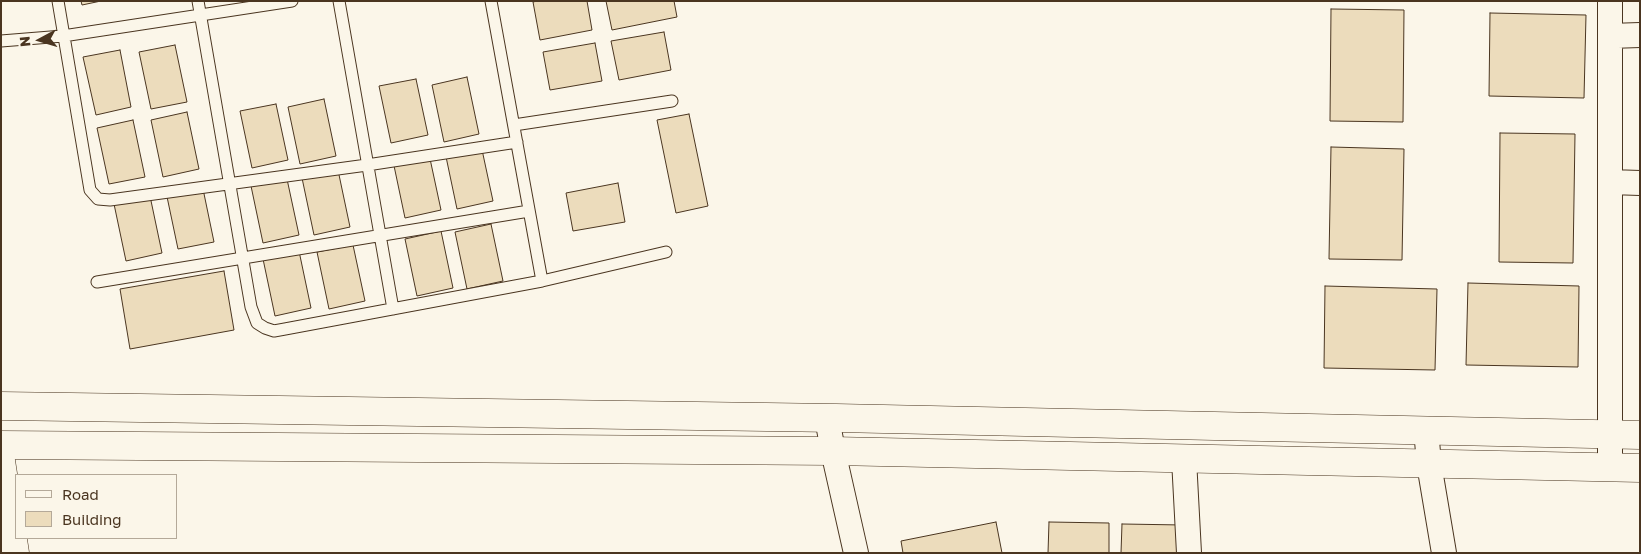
<!DOCTYPE html>
<html>
<head>
<meta charset="utf-8">
<style>
	body { margin:0 }
	#map { position:relative; width:1641px; height:554px; overflow:hidden; background:#fbf6e9; font-family:"Golos Text",sans-serif }
	canvas { display:block }
	.frame { position:absolute; inset:0; border:2px solid #4a3520; pointer-events:none }
	.legend { position:absolute; left:15px; top:474px; width:162px; height:65px; box-sizing:border-box; background:#fbf6e9; border:1px solid #b4a999; margin:0; padding:6px 9px; list-style:none; font-size:15px; color:#4a3520 }
	.legend li { display:flex; align-items:center; gap:10px; height:25px }
	.legend b { width:25px; border:1px solid #b4a999 }
	.north { position:absolute; left:15px; top:15px; width:50px; height:50px; -webkit-text-stroke:4px #fbf6e9; paint-order:stroke; rotate:264deg; font-size:14px; font-weight:700; line-height:20px; text-align:center; color:#4a3520 }
	.north::after { content:''; display:block; margin:auto; width:18px; height:22px; background:#4a3520; clip-path:polygon(50% 0,100% 100%,50% 72%,0 100%) }
</style>
</head>
<body>
<div id="map">
<canvas width="1641" height="554"></canvas>
<div class="frame"></div>
<ul class="legend">
<li><b style="height:6px;background:#fbf6e9"></b>Road</li>
<li><b style="height:14px;background:#ecdcbc"></b>Building</li>
</ul>
<div class="north">N</div>
</div>
<script>
const ctx = document.querySelector('canvas').getContext('2d');
ctx.lineJoin = 'round';
function fill(path, color) {
  ctx.fillStyle = color;
  ctx.fill(path, 'evenodd');
}
function poly(rows) {
  const path = new Path2D();
  for (const r of rows) {
    path.moveTo(r[0], r[1]);
    for (let i = 2; i < r.length; i += 2) path.lineTo(r[i], r[i + 1]);
  }
  return path;
}
function strokePath(path, color, width, dash) {
  ctx.strokeStyle = color;
  ctx.lineWidth = width;
  ctx.lineCap = dash ? 'butt' : 'round';
  ctx.setLineDash(dash || []);
  ctx.stroke(path);
}
const building = poly([
	[81,1,101,1,82,5,81,1],
	[537,1,587,1,592,30,540,40,533,2,537,1],
	[606,1,674,1,677,17,612,30,606,1],
	[1331,9,1404,10,1403,122,1330,121,1331,9],
	[1490,13,1586,15,1584,98,1489,96,1490,13],
	[664,32,671,70,619,80,611,41,664,32],
	[595,43,602,81,550,90,543,52,595,43],
	[175,45,187,102,151,109,139,52,175,45],
	[120,50,131,107,96,115,83,57,120,50],
	[467,77,479,134,444,142,432,85,467,77],
	[416,79,428,135,391,143,379,86,416,79],
	[324,99,336,156,300,164,288,107,324,99],
	[276,104,288,160,252,168,240,111,276,104],
	[187,112,199,169,163,177,151,120,187,112],
	[689,114,708,206,676,213,657,120,689,114],
	[133,120,145,177,109,184,97,128,133,120],
	[1500,133,1575,134,1573,263,1499,262,1500,133],
	[481,145,493,201,457,209,445,152,481,145],
	[1331,147,1404,149,1402,260,1329,259,1331,147],
	[429,154,441,210,405,218,393,161,429,154],
	[338,170,350,227,314,235,302,178,338,170],
	[287,179,299,235,263,243,251,186,287,179],
	[618,183,625,222,573,231,566,193,618,183],
	[202,184,214,242,178,249,166,192,202,184],
	[150,196,162,253,126,261,114,204,150,196],
	[491,224,503,281,467,289,455,232,491,224],
	[441,231,453,288,417,296,405,239,441,231],
	[353,245,365,301,329,309,317,252,353,245],
	[299,251,311,308,275,316,263,259,299,251],
	[224,271,234,330,130,349,120,289,224,271],
	[1468,283,1579,286,1578,367,1466,365,1468,283],
	[1325,286,1437,289,1435,370,1324,368,1325,286],
	[996,522,1002,553,903,553,901,541,996,522],
	[1049,522,1109,523,1109,553,1048,553,1049,522],
	[1122,524,1183,525,1183,553,1121,553,1122,524]
]);
fill(building, '#ecdcbc');
strokePath(building, '#4a3520', 1);
const service = poly([
	[58,1,90,190,98,199,110,200,367,165,517,142],
	[198,1,251,307,257,323,265,328,274,331,285,329,542,281,666,252],
	[339,1,393,309],
	[491,1,542,281],
	[1,41,63,36,292,1],
	[514,125,672,101],
	[97,282,529,211]
]);
const minor = poly([
	[1610,1,1610,467],
	[1610,36,1640,35],
	[1610,182,1640,183],
	[827,418,833,451,856,553],
	[1426,429,1429,464,1444,553],
	[1184,459,1189,553]
]);
const tertiary = poly([
	[1,406,836,418,1640,435],
	[1,445,833,451,1640,468],
	[1,461,15,553]
]);
strokePath(service, '#4a3520', 13);
strokePath(minor, '#4a3520', 26);
strokePath(tertiary, '#4a3520', 29);
strokePath(service, '#fbf6e9', 11);
strokePath(minor, '#fbf6e9', 24);
strokePath(tertiary, '#fbf6e9', 28);
</script>
</body>
</html>
